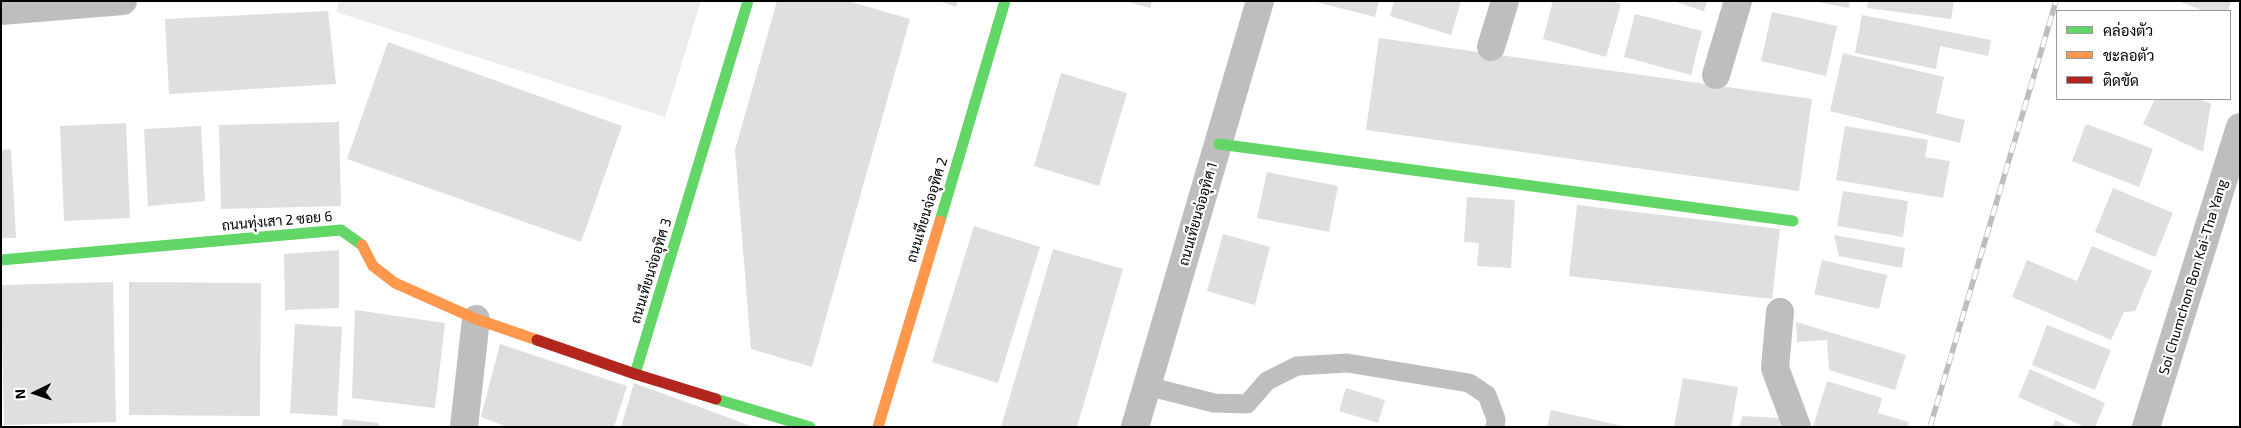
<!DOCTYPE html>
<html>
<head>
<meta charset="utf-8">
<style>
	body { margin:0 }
	#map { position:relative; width:2241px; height:428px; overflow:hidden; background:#fff; font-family:"Exo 2",Sarabun,sans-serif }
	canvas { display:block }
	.frame { position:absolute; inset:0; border:2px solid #000; pointer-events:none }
	.legend { position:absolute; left:2056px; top:10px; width:175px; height:90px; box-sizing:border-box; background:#fff; border:1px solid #999; margin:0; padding:6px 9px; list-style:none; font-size:15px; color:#000 }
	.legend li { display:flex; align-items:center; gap:10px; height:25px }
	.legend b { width:25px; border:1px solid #999 }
	.north { position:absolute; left:10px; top:368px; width:50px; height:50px; -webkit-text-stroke:4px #fff; paint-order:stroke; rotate:266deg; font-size:14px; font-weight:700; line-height:20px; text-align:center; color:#000 }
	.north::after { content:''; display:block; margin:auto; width:18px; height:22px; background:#000; clip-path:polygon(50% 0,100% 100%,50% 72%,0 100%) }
</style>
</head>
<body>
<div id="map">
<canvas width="2241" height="428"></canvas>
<div class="frame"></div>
<ul class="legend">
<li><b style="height:6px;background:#63d668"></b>คล่องตัว</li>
<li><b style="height:6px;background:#ff974d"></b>ชะลอตัว</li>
<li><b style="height:6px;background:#b3261e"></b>ติดขัด</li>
</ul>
<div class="north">N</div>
</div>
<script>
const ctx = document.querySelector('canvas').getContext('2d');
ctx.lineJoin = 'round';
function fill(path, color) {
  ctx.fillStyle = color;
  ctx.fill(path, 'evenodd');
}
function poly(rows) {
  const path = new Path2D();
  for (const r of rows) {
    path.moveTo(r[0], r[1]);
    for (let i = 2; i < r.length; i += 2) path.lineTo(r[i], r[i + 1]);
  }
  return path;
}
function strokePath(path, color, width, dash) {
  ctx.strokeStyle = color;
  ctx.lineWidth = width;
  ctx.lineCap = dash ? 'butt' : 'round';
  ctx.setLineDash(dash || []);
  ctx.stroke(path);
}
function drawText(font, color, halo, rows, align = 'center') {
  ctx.font = font + ' "Exo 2",Sarabun,sans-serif';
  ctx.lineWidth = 4.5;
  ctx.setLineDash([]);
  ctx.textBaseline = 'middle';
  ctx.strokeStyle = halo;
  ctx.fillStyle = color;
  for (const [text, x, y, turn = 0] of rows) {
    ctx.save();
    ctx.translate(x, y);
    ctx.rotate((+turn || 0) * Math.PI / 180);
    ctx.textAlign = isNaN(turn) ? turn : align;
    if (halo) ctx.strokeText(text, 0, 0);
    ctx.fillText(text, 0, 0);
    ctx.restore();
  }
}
fill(poly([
	[339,1,701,1,665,117,336,12]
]), '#ececec');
fill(poly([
	[777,1,848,1,910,19,812,367,751,349,735,150],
	[940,1,958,1,956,7],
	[1125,1,1152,1,1150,8],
	[1312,1,1379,1,1375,17],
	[1394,1,1461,1,1451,35,1390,16],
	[1553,1,1610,1,1621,4,1606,57,1543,39],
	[1673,1,1707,1,1704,11],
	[1812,1,1850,1,1849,8],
	[1868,1,1954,1,1951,19,1867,8],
	[2177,1,2231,1,2228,11,2205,11],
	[328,11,336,84,169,94,165,19],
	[1772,12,1837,26,1826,76,1761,61],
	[1635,14,1702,31,1691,75,1624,57],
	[1862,15,1991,40,1988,56,1940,46,1936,69,1855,53],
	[1379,38,1812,99,1799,191,1366,130],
	[388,42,622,126,581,242,347,159],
	[1843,53,1944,77,1936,113,1965,120,1960,143,1830,111],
	[1061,73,1127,93,1099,186,1034,166],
	[2155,99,2200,99,2211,104,2203,152,2143,124],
	[339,122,341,206,221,209,219,125],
	[126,123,130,218,64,221,60,126],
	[2086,124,2153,149,2139,187,2072,161],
	[201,126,205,201,148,206,144,129],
	[1845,126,1928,140,1925,157,1950,161,1943,198,1836,180],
	[11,149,16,238,1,238,1,150],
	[1267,172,1338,186,1329,232,1257,218],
	[2113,188,2173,213,2155,257,2095,232],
	[1843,191,1908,201,1903,237,1837,226],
	[1467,197,1515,200,1511,268,1477,266,1479,243,1464,242],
	[1577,205,1780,229,1772,299,1569,276],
	[974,226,1040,247,998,383,932,362],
	[1223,234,1270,247,1255,305,1207,291],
	[1834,235,1905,248,1902,268,1839,256],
	[2092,246,2152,271,2135,311,2124,312,2111,340,2012,297,2027,260,2077,281],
	[1053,249,1123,269,1077,427,1001,427],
	[339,250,339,308,285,310,284,254],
	[1822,260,1887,275,1879,309,1814,294],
	[113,282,116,422,4,425,1,285],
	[129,282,261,283,260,416,129,415],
	[355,310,445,323,435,408,352,398],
	[1796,322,1906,355,1895,390,1829,370,1827,340,1797,342],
	[295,324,342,327,337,416,290,413],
	[2047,325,2111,350,2095,390,2032,365],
	[500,344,627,386,614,427,507,427,481,417],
	[2030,369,2105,403,2095,427,2085,427,2018,397],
	[1683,378,1738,387,1731,427,1674,427],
	[1827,381,1882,398,1878,413,1909,422,1908,427,1813,427],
	[634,383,754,427,621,427],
	[1346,388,1385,400,1378,423,1339,411],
	[1551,410,1622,426,1622,427,1547,427],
	[1743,416,1782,418,1785,427,1739,427],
	[343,419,379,423,379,427,342,427],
	[2055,420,2068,427,2052,427]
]), '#dfdfdf');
strokePath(poly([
	[1147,386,1214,403,1247,404,1267,381,1297,366,1347,363,1469,383,1487,395,1496,419,1495,427]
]), '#bebebe', 19);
strokePath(poly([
	[1,11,123,1],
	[1491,47,1505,1],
	[1716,75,1738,1],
	[1780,312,1775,368,1797,427],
	[464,427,476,319],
	[1135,427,1260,1],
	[2146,427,2240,127]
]), '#bebebe', 28);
strokePath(poly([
	[1219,144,1793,221],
	[940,221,1005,1],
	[1,260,341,230,362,245],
	[635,374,748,1],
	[716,399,810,427]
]), '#63d668', 11);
strokePath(poly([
	[362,245,373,266,395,283,476,319,537,340],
	[878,427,940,221]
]), '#ff974d', 11);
strokePath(poly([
	[537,340,635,374,716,399]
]), '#b3261e', 11);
const rail = poly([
	[1930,427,2056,1]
]);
strokePath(rail, '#bebebe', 5.5);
strokePath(rail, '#fff', 4, [11]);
drawText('14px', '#000', '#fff', [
	["ถนนเทียนจ่ออุทิศ 2",927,210,-73],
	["ถนนเทียนจ่ออุทิศ 1",1198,214,-74],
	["ถนนทุ่งเสา 2 ซอย 6",277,221,-5],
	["ถนนเทียนจ่ออุทิศ 3",651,271,-73],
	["Soi Chumchon Bon Kai-Tha Yang",2193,277,-73]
]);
</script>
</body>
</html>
